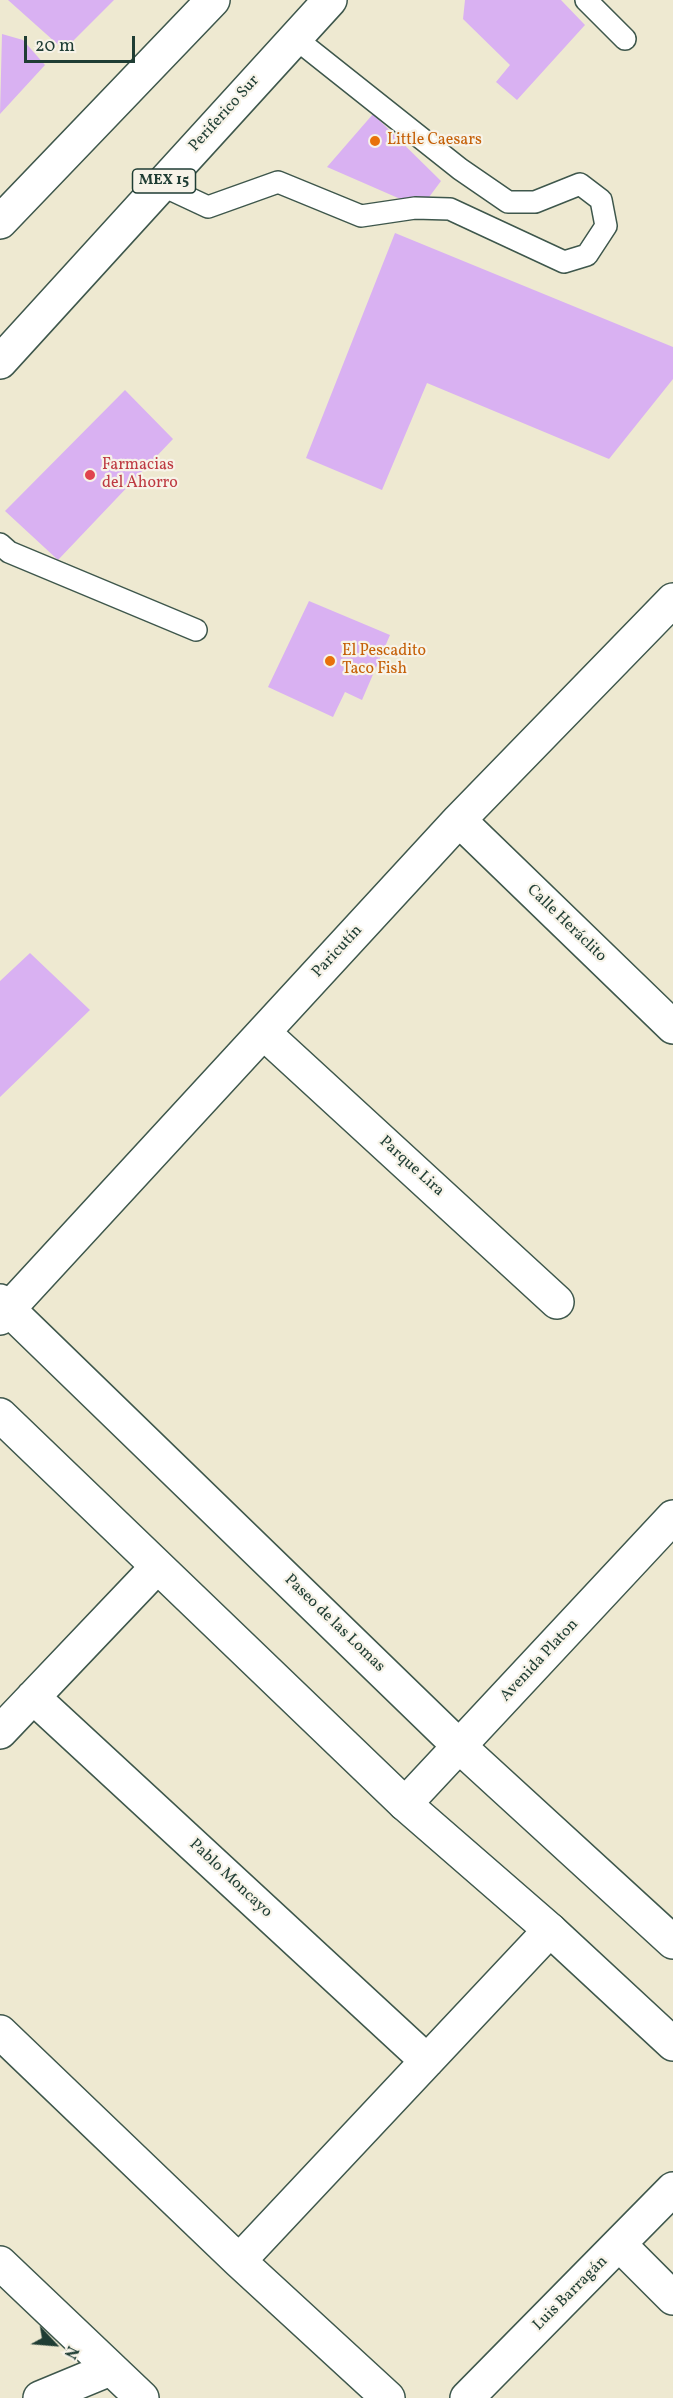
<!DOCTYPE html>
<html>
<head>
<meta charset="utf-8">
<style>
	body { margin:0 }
	#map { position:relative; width:673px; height:2398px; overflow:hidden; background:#eee9d1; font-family:Vollkorn,serif }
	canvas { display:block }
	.north { position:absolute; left:24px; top:2314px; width:60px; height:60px; -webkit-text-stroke:4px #f7f3e8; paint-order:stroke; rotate:116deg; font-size:16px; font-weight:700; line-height:24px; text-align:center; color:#1f3d34 }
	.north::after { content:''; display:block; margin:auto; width:21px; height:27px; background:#1f3d34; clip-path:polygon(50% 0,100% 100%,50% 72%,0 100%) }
	.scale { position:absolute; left:24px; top:36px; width:111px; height:27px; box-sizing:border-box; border:3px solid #1f3d34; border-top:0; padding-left:8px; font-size:18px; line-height:21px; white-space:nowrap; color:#1f3d34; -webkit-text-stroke:4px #f7f3e8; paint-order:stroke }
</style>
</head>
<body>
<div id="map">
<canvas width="673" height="2398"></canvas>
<div class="north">N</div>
<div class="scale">20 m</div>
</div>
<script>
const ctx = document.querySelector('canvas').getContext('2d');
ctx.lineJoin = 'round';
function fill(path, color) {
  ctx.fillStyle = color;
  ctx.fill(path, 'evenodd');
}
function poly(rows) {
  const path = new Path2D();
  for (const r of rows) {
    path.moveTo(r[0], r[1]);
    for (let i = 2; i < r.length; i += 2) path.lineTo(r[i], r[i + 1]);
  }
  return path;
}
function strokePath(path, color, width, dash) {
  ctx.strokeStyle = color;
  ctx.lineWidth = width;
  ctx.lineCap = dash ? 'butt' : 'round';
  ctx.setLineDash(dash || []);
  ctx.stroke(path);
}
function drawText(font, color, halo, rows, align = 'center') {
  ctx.font = font + ' Vollkorn,serif';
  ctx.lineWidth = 4.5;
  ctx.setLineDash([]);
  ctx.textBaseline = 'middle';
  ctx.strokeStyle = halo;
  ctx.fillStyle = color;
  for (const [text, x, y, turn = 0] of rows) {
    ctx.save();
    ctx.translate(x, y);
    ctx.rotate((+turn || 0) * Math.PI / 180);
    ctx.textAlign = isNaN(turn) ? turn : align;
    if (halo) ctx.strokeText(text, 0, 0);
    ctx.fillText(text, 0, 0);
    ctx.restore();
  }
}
fill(poly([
	[8,0,114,0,64,50],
	[465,0,561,0,585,25,517,100,496,82,510,65,463,19],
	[2,34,23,40,45,65,0,114],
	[373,114,441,181,421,208,327,167],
	[395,233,673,347,673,379,609,459,427,383,382,490,306,458],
	[125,390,173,439,58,560,5,511],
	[309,601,390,635,362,700,345,692,333,717,268,687],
	[30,953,90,1010,0,1097,0,981]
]), '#d9b1f2');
const service = poly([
	[586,0,625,39],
	[161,185,208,207,278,182,361,216,415,208,450,209,564,262,587,255,606,226,601,200,580,184,535,202,508,202,460,169,295,38],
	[0,544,9,552,196,630]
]);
const minor = poly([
	[459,820,673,1027],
	[264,1033,557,1302],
	[0,1318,459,820,673,600],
	[33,1697,427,2061],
	[0,1732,157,1567],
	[405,1804,673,1517],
	[0,2032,239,2261,388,2398],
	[620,2245,673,2298],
	[239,2261,550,1930],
	[0,2263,142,2398],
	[40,2398,110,2369],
	[467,2398,673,2189]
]);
const tertiary = poly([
	[0,1301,460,1747,673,1942],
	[0,1415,405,1804,550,1930,673,2044]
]);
const primary = poly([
	[0,222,213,0],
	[0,362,330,0]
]);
strokePath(service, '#3e574c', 24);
strokePath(minor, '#3e574c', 36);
strokePath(tertiary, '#3e574c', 36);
strokePath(primary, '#3e574c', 36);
strokePath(service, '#fff', 21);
strokePath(minor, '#fff', 33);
strokePath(tertiary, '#fff', 33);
strokePath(primary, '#fff', 33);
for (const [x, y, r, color] of [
	[375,141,6,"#e8710a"],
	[90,475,6,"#e0444e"],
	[330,661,6,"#e8710a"]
]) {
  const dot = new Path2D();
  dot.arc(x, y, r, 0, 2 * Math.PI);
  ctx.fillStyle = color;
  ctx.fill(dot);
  strokePath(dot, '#f7f3e8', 2);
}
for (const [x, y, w] of [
	[164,181,63]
]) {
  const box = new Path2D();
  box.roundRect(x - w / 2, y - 12, w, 24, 4.5);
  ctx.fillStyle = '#f7f3e8';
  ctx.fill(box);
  strokePath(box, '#1f3d34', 1.5);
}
drawText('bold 15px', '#1f3d34', null, [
	["MEX 15",164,181]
]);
drawText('16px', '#1f3d34', '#f7f3e8', [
	["Periferico Sur",225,114,-48],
	["Calle Heráclito",566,924,44],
	["Paricutín",338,952,-47],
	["Parque Lira",411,1167,42],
	["Paseo de las Lomas",334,1624,44],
	["Avenida Platon",540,1661,-47],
	["Pablo Moncayo",230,1879,43],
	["Luis Barragán",571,2294,-45]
]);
drawText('16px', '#c56008', '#f7f3e8', [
	["Little Caesars",387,141],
	["El Pescadito",342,652],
	["Taco Fish",342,670]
], 'left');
drawText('16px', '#be3a42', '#f7f3e8', [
	["Farmacias",102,466],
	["del Ahorro",102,484]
], 'left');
</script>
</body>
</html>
